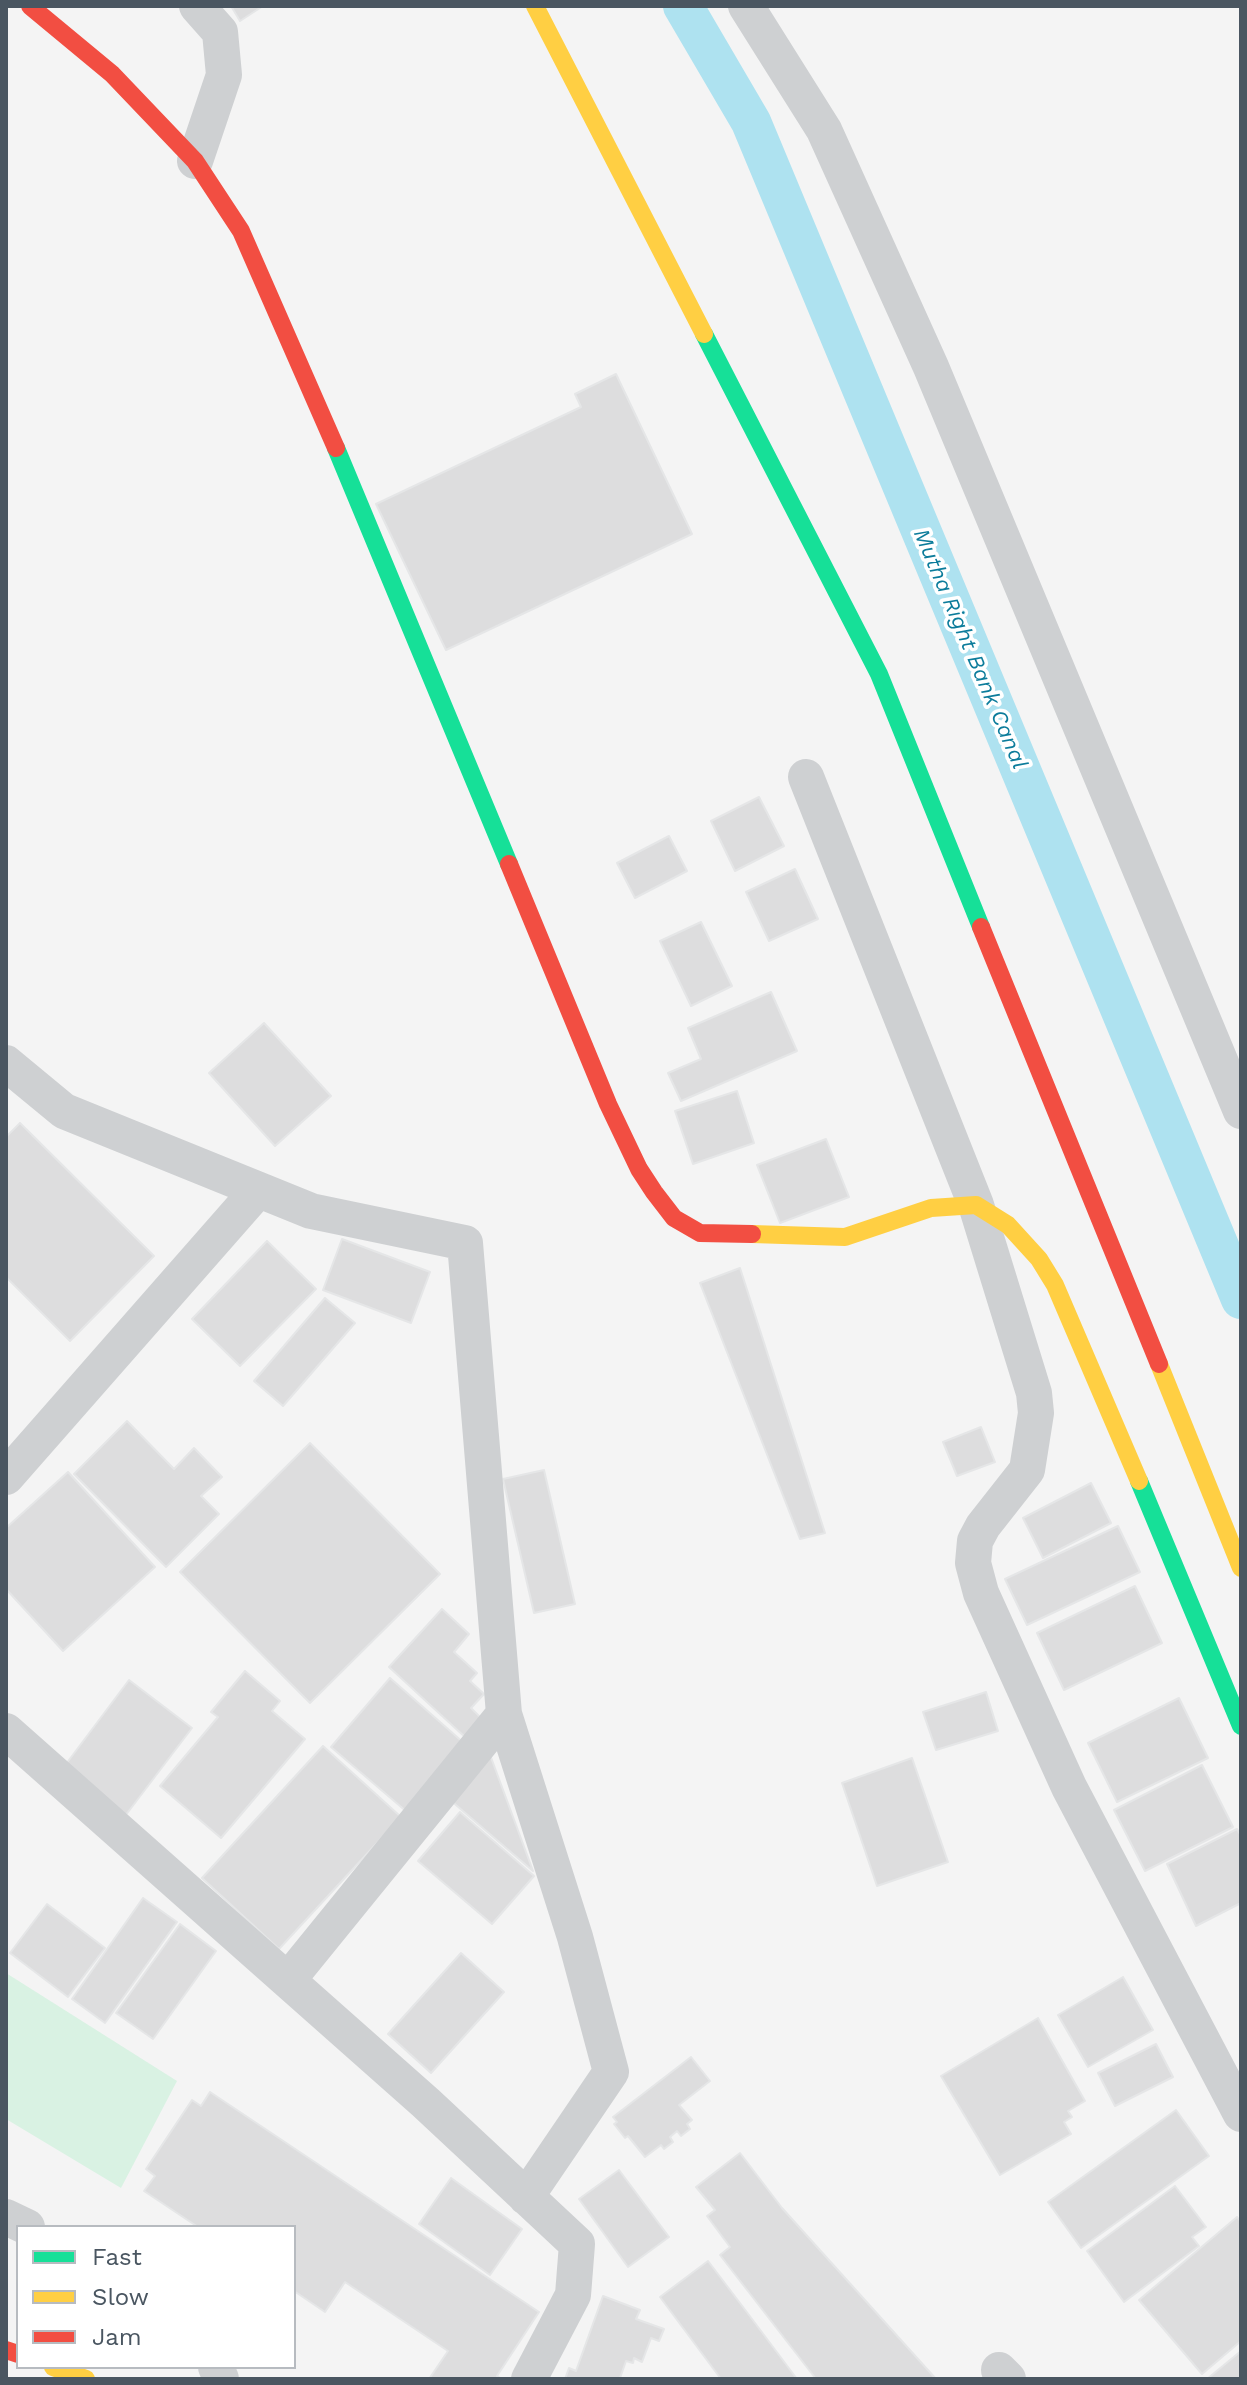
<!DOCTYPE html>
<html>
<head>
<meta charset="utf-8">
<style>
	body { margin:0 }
	#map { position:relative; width:1247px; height:2385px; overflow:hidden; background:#f4f4f4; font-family:"Work Sans",sans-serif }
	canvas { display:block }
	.frame { position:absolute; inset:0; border:8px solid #4a5661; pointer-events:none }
	.legend { position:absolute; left:16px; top:2225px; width:280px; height:144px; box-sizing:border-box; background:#fff; border:2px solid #b7bbc0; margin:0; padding:10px 14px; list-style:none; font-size:24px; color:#4a5661 }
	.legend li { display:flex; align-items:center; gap:16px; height:40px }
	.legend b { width:40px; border:2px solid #b7bbc0 }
</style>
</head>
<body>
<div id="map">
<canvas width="1247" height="2385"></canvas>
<div class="frame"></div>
<ul class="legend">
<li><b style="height:10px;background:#16e098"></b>Fast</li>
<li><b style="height:10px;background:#ffcf43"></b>Slow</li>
<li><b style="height:10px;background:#f24e42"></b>Jam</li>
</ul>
</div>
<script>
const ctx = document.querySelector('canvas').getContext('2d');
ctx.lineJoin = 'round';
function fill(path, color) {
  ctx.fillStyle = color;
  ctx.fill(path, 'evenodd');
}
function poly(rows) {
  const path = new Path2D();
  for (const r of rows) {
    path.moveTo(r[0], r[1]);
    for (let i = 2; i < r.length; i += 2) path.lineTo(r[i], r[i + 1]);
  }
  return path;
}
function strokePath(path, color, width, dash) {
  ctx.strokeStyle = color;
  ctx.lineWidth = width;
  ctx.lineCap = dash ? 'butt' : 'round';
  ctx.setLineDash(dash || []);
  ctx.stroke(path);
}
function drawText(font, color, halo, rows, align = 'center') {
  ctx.font = font + ' "Work Sans",sans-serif';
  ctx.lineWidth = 7;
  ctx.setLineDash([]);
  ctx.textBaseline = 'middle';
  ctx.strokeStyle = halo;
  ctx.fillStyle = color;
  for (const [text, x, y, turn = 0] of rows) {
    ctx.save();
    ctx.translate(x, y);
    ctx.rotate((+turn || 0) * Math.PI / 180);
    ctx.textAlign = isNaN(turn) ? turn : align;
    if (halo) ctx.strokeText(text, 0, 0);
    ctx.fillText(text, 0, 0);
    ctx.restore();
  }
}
fill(poly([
	[6,1973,177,2081,121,2188,6,2119]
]), '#d9f2e3');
strokePath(poly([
	[683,6,751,122,1241,1299]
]), '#aee2f0', 40);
const building = poly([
	[231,6,263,6,240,21,231,6],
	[616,374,692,534,446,650,376,504,581,407,575,394,616,374],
	[759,797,784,846,735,871,711,821,759,797],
	[669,836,687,871,635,898,617,863,669,836],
	[795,869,818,919,769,941,746,892,795,869],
	[701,922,732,986,691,1006,660,941,701,922],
	[771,992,797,1051,681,1101,668,1073,701,1059,688,1028,771,992],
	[264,1023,331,1096,275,1146,209,1073,264,1023],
	[737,1091,754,1143,693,1164,675,1111,737,1091],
	[20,1123,154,1256,70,1341,6,1277,6,1137,20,1123],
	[826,1139,849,1197,780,1223,757,1165,826,1139],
	[342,1239,430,1272,411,1323,323,1290,342,1239],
	[267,1241,316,1289,240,1366,192,1319,267,1241],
	[740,1268,825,1533,800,1539,700,1283,740,1268],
	[325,1298,355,1323,283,1406,254,1381,325,1298],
	[127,1421,174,1469,194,1448,222,1477,201,1496,219,1514,166,1567,74,1474,127,1421],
	[981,1427,995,1462,957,1476,943,1442,981,1427],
	[310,1443,440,1574,310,1703,180,1572,310,1443],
	[544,1470,575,1604,534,1613,503,1479,544,1470],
	[68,1472,155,1567,63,1651,6,1589,6,1528,68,1472],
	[1091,1483,1111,1523,1043,1558,1023,1518,1091,1483],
	[1118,1526,1140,1572,1027,1625,1005,1579,1118,1526],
	[1135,1586,1162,1643,1064,1690,1037,1633,1135,1586],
	[442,1609,469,1634,454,1652,477,1673,470,1681,484,1694,471,1708,483,1720,466,1738,389,1667,442,1609],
	[245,1671,280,1701,272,1711,305,1739,221,1838,160,1786,218,1717,211,1712,245,1671],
	[390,1678,465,1744,407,1812,331,1747,390,1678],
	[129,1680,192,1728,122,1820,60,1772,129,1680],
	[986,1692,998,1731,936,1750,923,1712,986,1692],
	[1179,1698,1208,1758,1117,1802,1088,1743,1179,1698],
	[323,1746,401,1817,279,1949,202,1878,323,1746],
	[489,1752,533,1871,449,1799,489,1752],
	[912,1758,948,1862,877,1886,842,1783,912,1758],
	[1202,1765,1233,1827,1145,1871,1114,1810,1202,1765],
	[460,1812,534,1876,492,1924,418,1861,460,1812],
	[1237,1829,1241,1836,1241,1903,1196,1926,1167,1864,1237,1829],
	[143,1898,177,1922,105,2023,72,1999,143,1898],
	[47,1904,105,1948,68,1997,10,1953,47,1904],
	[180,1924,216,1951,153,2039,116,2013,180,1924],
	[461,1953,504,1992,431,2073,388,2034,461,1953],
	[1123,1977,1153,2030,1088,2067,1058,2015,1123,1977],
	[1038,2018,1085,2101,1068,2111,1072,2117,1064,2122,1071,2134,1000,2175,941,2076,1038,2018],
	[1156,2044,1173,2077,1115,2106,1098,2073,1156,2044],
	[691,2057,710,2081,679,2105,692,2120,687,2124,690,2129,681,2136,677,2131,670,2137,673,2142,664,2149,661,2145,645,2157,628,2136,625,2138,614,2124,617,2122,613,2117,691,2057],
	[210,2092,539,2312,497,2376,502,2379,429,2379,448,2351,345,2282,325,2312,294,2291,294,2227,198,2227,144,2191,155,2176,146,2169,192,2100,201,2106,210,2092],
	[1176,2110,1209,2156,1081,2248,1048,2202,1176,2110],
	[740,2153,782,2208,936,2379,816,2379,720,2255,730,2247,707,2216,715,2210,696,2187,740,2153],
	[619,2170,669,2237,628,2267,579,2199,619,2170],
	[451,2178,522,2229,490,2275,419,2224,451,2178],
	[1175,2186,1206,2227,1192,2237,1199,2246,1124,2302,1087,2251,1175,2186],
	[1237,2217,1241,2222,1241,2341,1202,2374,1139,2300,1237,2217],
	[708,2261,746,2311,797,2379,721,2379,660,2297,708,2261],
	[603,2296,640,2310,636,2319,664,2329,659,2341,651,2338,642,2362,634,2358,633,2363,626,2361,620,2378,623,2379,565,2379,569,2368,576,2371,603,2296],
	[1241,2351,1241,2379,1207,2379,1241,2351]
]);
fill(building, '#ddddde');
strokePath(building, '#e5e6e7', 2);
strokePath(poly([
	[746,6,824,130,931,367,1241,1111],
	[195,161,224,75,220,32,197,6],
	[806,777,976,1205,1034,1393,1036,1413,1027,1470,983,1526,975,1541,973,1563,981,1593,1069,1787,1241,2114],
	[6,1063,64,1111,311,1211,465,1243,504,1714,288,1980],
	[6,1477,258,1190],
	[504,1714,575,1937,611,2072,526,2197],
	[6,1731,426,2103,577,2244,573,2295,529,2379],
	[6,2217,27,2227],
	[216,2367,221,2379],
	[999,2370,1008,2379]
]), '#ced0d2', 36);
strokePath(poly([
	[704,334,879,674,981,927],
	[336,448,509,864],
	[1139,1481,1241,1726]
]), '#16e098', 18);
strokePath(poly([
	[535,6,704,334],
	[752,1234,845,1237,931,1208,976,1205,1008,1225,1039,1259,1055,1285,1139,1481],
	[1159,1364,1241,1568],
	[53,2367,86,2379]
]), '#ffcf43', 18);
strokePath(poly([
	[30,6,112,74,195,161,241,231,336,448],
	[509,864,608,1104,639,1169,654,1192,674,1218,700,1233,752,1234],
	[981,927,1159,1364],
	[6,2350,18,2354]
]), '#f24e42', 18);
drawText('italic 22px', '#0c7c9b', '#fff', [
	["Mutha Right Bank Canal",970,649,67]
]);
</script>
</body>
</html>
